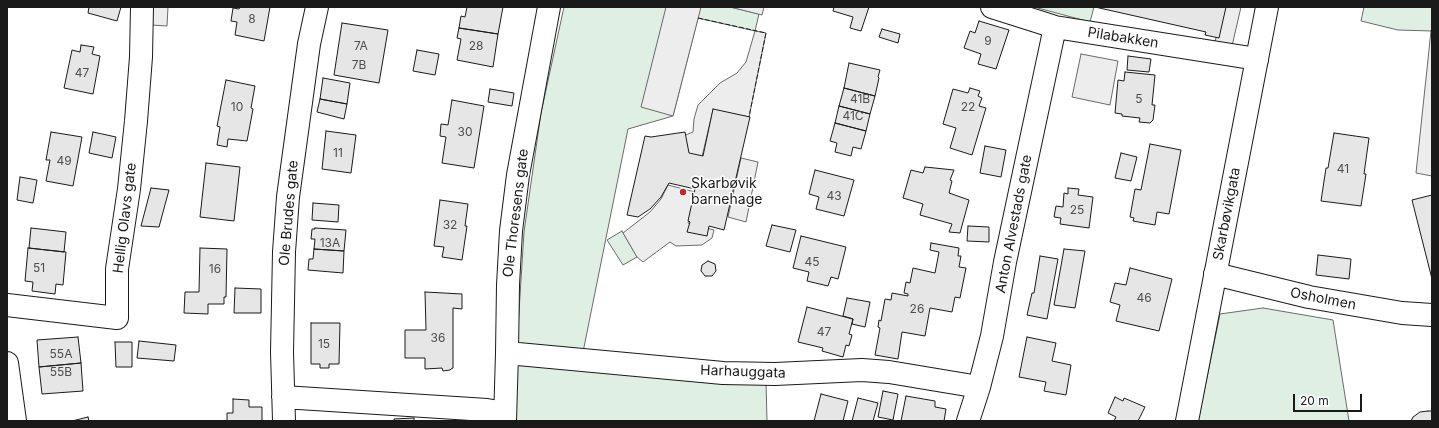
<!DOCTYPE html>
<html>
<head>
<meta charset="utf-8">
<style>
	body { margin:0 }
	#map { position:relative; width:1439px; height:428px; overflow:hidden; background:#fff; font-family:Inter,sans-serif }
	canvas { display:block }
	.frame { position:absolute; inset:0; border:8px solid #1a1a1a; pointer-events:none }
	.scale { position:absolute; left:1293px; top:394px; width:69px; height:18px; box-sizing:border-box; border:2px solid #1a1a1a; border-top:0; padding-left:5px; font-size:12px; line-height:14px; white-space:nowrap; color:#1a1a1a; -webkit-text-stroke:3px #fff; paint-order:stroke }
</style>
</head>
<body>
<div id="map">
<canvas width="1439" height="428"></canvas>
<div class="frame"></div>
<div class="scale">20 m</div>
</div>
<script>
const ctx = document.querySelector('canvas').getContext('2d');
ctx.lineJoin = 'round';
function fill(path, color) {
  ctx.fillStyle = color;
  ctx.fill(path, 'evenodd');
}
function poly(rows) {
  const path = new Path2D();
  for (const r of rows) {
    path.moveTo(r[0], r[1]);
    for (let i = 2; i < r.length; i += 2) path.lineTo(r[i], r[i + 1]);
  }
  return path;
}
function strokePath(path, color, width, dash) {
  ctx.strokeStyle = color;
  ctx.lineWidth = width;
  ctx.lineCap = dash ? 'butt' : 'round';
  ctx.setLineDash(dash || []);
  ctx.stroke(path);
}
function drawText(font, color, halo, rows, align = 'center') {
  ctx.font = font + ' Inter,sans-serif';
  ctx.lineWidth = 3;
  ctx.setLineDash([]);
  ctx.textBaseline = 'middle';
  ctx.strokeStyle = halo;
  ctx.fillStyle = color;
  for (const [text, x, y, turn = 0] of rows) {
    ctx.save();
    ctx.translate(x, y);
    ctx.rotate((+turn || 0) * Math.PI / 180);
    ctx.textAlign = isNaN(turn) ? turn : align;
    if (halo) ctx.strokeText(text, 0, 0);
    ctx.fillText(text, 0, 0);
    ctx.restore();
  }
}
const green = poly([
	[564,7,730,7,759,14,755,31,698,18,673,116,628,129,583,352,517,344,524,232,541,113,564,7],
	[1034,7,1094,7,1090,22,1034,7],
	[1364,7,1432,7,1432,31,1398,30,1361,21,1364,7],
	[622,231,637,257,623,265,607,240,622,231],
	[1263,308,1333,320,1349,421,1198,421,1220,314,1263,308],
	[515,361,766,382,767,421,516,421,515,361]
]);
fill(green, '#e0efe3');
strokePath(green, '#6a6a6a', 1);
const parking = poly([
	[153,7,168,7,167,26,152,25,153,7],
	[666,7,701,7,673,116,641,107,666,7],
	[730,7,764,7,762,15,730,7],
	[1223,7,1241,7,1232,46,1215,42,1223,7],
	[755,31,766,33,749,117,713,110,701,161,687,157,683,136,693,132,694,119,698,105,720,83,737,73,746,62,755,31],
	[1431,31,1432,31,1432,176,1416,173,1431,31],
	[1081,54,1118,61,1110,105,1072,97,1081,54],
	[741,158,758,162,746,222,728,217,741,158],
	[668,185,695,192,688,223,714,230,712,238,702,245,676,246,670,242,643,262,637,257,623,233,650,212,661,199,668,185]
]);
fill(parking, '#ededed');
strokePath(parking, '#6a6a6a', 1);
const building = poly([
	[89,7,121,7,117,21,88,13,89,7],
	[240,7,270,7,264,41,235,35,237,22,231,21,233,8,239,9,240,7],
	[467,7,503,7,498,34,459,28,461,16,465,17,467,7],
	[834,7,869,7,861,31,850,28,853,17,833,11,834,7],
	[1095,7,1226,7,1219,38,1205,35,1206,32,1095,7],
	[979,21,1009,30,996,69,978,64,981,54,964,48,970,31,975,33,979,21],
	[342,23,388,30,379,83,334,75,342,23],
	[459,28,498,34,493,67,457,60,461,39,457,38,459,28],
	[882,29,900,34,898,43,879,37,882,29],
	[81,45,94,47,92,54,100,56,93,94,64,88,72,50,80,52,81,45],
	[417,50,439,54,435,75,413,71,417,50],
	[1128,56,1151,59,1149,72,1127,70,1128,56],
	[849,63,880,70,878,77,879,78,875,96,844,88,849,63],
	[1125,72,1155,75,1152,105,1155,105,1153,120,1150,123,1139,122,1140,118,1122,116,1122,114,1115,113,1118,80,1124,81,1125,72],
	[323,78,350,83,347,104,320,99,323,78],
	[226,80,255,86,251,108,253,109,247,141,228,139,227,147,217,145,220,127,217,126,226,80],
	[844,88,875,96,870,114,839,106,844,88],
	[970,88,980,91,978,96,982,98,979,106,986,108,972,155,950,148,956,128,943,124,953,89,968,93,970,88],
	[490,89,514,93,512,106,488,102,490,89],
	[320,99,347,104,344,119,317,112,320,99],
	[452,100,484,106,474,168,442,163,446,137,440,136,441,124,448,125,452,100],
	[839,106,870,114,866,131,835,123,839,106],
	[713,109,750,117,724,230,709,226,707,236,687,232,690,222,688,221,695,189,669,183,661,197,650,209,638,217,627,215,645,136,651,137,685,132,689,153,703,156,713,109],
	[835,123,866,131,861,149,853,147,851,156,835,152,837,143,830,141,835,123],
	[326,131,356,135,351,173,322,169,326,131],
	[51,132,82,137,73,186,46,181,50,160,46,160,51,132],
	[93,132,116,137,112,158,89,153,93,132],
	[1334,133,1369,138,1364,174,1366,174,1361,206,1321,201,1326,168,1328,168,1334,133],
	[1150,144,1181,150,1169,214,1157,212,1155,225,1133,221,1134,218,1130,217,1135,189,1141,190,1150,144],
	[985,146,1006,150,1001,177,980,173,985,146],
	[1121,153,1137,157,1131,181,1115,178,1121,153],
	[206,163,240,167,234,221,200,217,206,163],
	[925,167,954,170,950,180,952,181,949,193,969,200,960,233,949,232,952,224,920,215,923,204,903,198,911,170,923,173,925,167],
	[815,170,854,180,844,216,816,209,819,197,809,194,815,170],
	[20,177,37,180,33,203,17,200,20,177],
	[151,188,169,190,159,227,141,226,151,188],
	[1068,188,1079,189,1078,195,1093,197,1089,228,1060,224,1061,218,1054,217,1056,206,1063,207,1064,193,1068,194,1068,188],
	[1432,195,1432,279,1412,200,1432,195],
	[440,200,468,204,465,226,467,226,462,260,442,257,444,247,434,246,440,200],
	[313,203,339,205,338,222,312,220,313,203],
	[772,225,796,230,790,252,766,246,772,225],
	[968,226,989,227,989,242,967,241,968,226],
	[31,228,66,232,64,252,29,248,31,228],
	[315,228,346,230,344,251,314,249,315,239,311,239,312,229,315,229,315,228],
	[801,236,846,247,838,279,831,277,828,286,807,281,809,272,793,268,801,236],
	[931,243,959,248,958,256,961,256,959,267,966,268,960,298,955,297,952,312,930,308,925,336,902,332,898,359,875,355,880,328,878,327,879,320,881,321,885,299,891,300,892,293,908,296,908,294,904,293,906,282,910,283,913,268,935,273,939,252,930,250,931,243],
	[28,248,66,252,63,285,56,284,55,294,32,291,33,282,25,281,28,248],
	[200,248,227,249,226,297,224,297,224,304,208,304,208,314,184,313,185,292,199,292,200,248],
	[314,249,344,251,343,273,308,270,309,259,313,259,314,249],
	[1064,249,1085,251,1075,308,1054,305,1064,249],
	[1318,255,1351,259,1349,279,1316,275,1318,255],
	[1040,256,1058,259,1047,319,1027,315,1032,293,1034,293,1040,256],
	[708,261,715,264,716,271,712,276,705,276,701,271,702,265,708,261],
	[1130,268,1172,279,1159,331,1116,321,1120,305,1110,302,1115,283,1126,285,1130,268],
	[235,288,261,289,261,313,234,313,235,288],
	[425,292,462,294,462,309,453,308,453,368,451,369,450,370,443,371,442,368,425,369,425,358,405,358,405,330,426,330,425,292],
	[847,298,870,302,865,327,852,324,853,319,843,316,847,298],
	[807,307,853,319,849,334,852,335,849,346,846,345,843,357,822,351,823,348,798,342,807,307],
	[311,323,340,323,339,364,329,364,329,368,320,368,320,364,311,364,311,323],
	[78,337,81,363,39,367,37,340,78,337],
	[1027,337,1056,343,1052,361,1071,365,1066,395,1044,391,1046,382,1019,377,1027,337],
	[139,341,176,345,174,361,137,358,139,341],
	[115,342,132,342,132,367,116,367,115,342],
	[81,363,83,391,42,394,39,367,81,363],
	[883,391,898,394,893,420,878,417,883,391],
	[821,394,848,401,843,421,814,421,821,394],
	[906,396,935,401,935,407,946,409,944,421,901,421,906,396],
	[1115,397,1123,401,1124,398,1145,407,1138,421,1114,421,1116,417,1108,413,1115,397],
	[858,398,878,403,873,421,852,421,858,398],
	[233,399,249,400,249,407,262,407,262,421,227,421,227,413,233,413,233,399],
	[1428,411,1432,411,1432,421,1411,421,1413,417,1420,412,1428,411],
	[88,417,89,421,72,421,88,417],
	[414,418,414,421,394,421,394,419,414,418]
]);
fill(building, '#e6e6e6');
strokePath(building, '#1a1a1a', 1);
const minor = poly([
	[992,7,1055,27,1257,59],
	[1215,274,1309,297,1402,313,1432,315],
	[7,305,117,318,117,269,129,189,136,121,141,57,142,7],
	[507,353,723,373,775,374,862,370,889,372,979,387],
	[7,363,15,421],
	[283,397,487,410,504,413],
	[284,421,282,352,284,252,288,197,309,44,317,7],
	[505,421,507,353,508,285,511,231,518,175,549,7],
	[968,421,979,387,992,336,1005,262,1055,27]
]);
const major = poly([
	[1187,421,1267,7]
]);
strokePath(minor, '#1a1a1a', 24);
strokePath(major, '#1a1a1a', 24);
strokePath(minor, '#fff', 22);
strokePath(major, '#fff', 22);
strokePath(poly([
	[698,18,766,33,749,117]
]), '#1a1a1a', 1, [5, 2]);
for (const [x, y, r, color] of [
	[683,192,4,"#c62828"]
]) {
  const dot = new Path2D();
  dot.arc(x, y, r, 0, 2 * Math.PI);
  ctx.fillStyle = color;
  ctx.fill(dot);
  strokePath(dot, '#fff', 1.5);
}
drawText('12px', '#4d4d4d', null, [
	["8",252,19],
	["9",988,41],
	["7A",361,46],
	["28",476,46],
	["7B",359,65],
	["47",82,73],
	["41B",860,99],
	["5",1139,99],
	["10",237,107],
	["22",968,107],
	["41C",853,116],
	["30",465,132],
	["11",338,153],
	["49",64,161],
	["41",1343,169],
	["43",834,196],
	["25",1077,210],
	["32",450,225],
	["13A",330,243],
	["45",812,262],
	["51",39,268],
	["16",215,269],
	["46",1144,298],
	["26",917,309],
	["47",824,332],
	["36",438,338],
	["15",324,344],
	["55A",61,354],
	["55B",61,372]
]);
drawText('14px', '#1a1a1a', '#fff', [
	["Pilabakken",1123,38,9],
	["Ole Brudes gate",289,213,-85],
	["Ole Thoresens gate",516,213,-83],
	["Skarbøvikgata",1227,214,-79],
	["Hellig Olavs gate",125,218,-83],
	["Anton Alvestads gate",1014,224,-79],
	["Osholmen",1323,299,11],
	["Harhauggata",743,372,2]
]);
drawText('14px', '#1a1a1a', '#fff', [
	["Skarbøvik",691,184],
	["barnehage",691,200]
], 'left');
</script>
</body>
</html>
